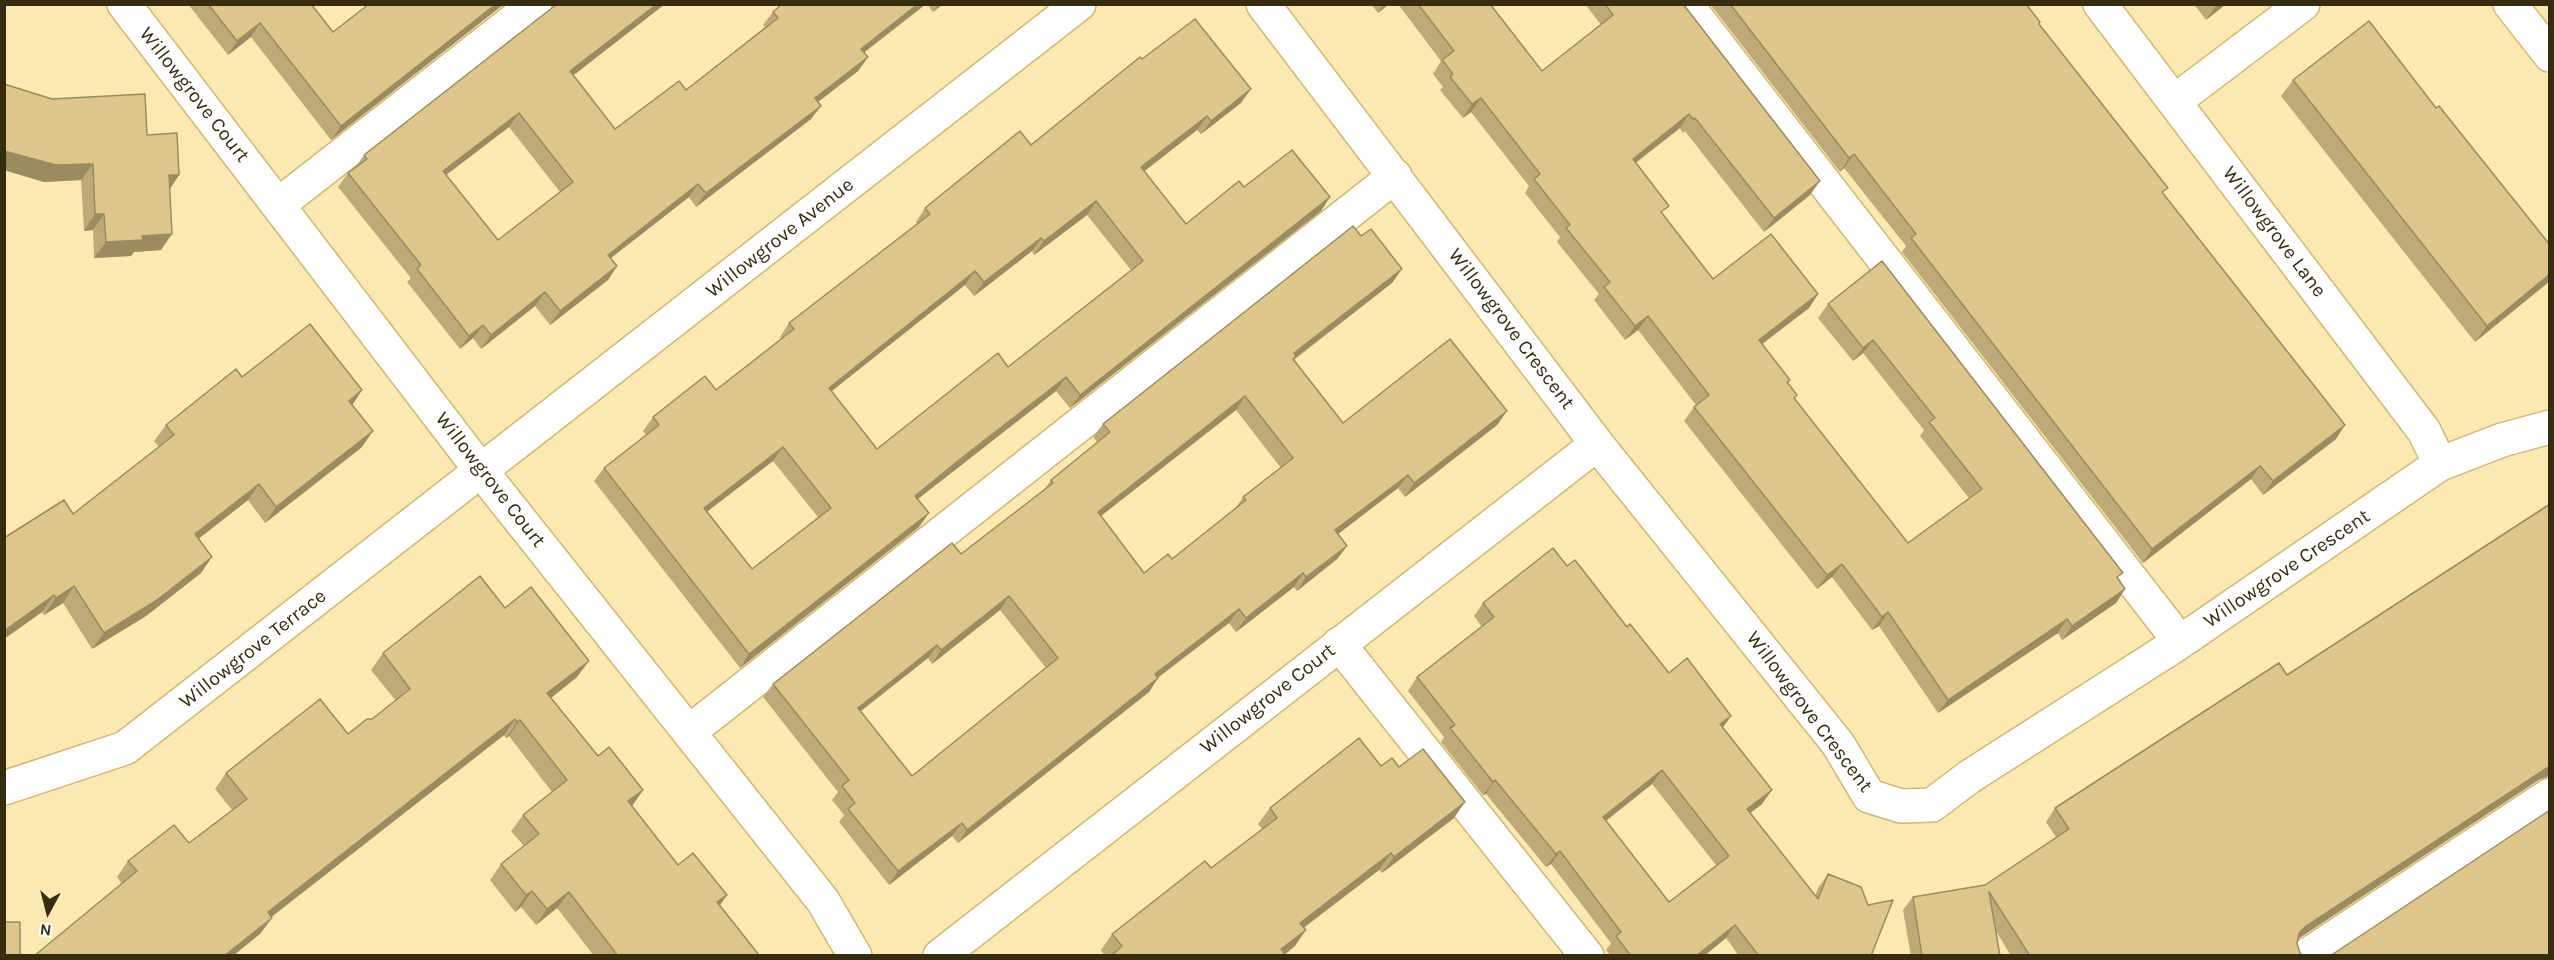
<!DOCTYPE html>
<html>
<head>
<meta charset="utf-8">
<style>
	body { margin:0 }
	#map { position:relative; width:2554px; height:960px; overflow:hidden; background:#fce9b2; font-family:Karla,sans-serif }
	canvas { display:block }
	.frame { position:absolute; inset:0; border:6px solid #362d10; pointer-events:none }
	.north { position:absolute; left:18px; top:882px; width:60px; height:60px; -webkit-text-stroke:4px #fff; paint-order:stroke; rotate:187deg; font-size:16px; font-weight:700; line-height:24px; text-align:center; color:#362d10 }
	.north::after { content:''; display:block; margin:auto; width:21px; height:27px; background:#362d10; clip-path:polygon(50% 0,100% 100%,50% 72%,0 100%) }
</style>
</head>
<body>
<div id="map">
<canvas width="2554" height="960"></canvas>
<div class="frame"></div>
<div class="north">N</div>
</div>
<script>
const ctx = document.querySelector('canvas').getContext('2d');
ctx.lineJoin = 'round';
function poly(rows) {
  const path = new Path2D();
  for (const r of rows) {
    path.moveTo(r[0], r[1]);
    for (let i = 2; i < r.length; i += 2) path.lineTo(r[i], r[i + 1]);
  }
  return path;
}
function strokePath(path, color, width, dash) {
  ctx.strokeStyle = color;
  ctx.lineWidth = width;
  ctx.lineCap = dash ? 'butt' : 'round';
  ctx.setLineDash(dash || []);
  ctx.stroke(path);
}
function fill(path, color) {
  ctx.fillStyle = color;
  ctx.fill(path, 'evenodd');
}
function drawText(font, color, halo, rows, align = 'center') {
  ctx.font = font + ' Karla,sans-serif';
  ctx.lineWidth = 6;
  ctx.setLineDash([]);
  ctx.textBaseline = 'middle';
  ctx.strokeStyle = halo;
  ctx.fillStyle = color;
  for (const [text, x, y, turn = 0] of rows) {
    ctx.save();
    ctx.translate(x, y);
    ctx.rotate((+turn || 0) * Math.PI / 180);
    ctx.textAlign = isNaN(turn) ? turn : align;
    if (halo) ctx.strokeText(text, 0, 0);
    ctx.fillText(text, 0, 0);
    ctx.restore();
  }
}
const minor = poly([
	[124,4,482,472,823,901,855,956],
	[1263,4,1597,444,1838,744,1869,796,1901,806,1932,805,1969,777,2180,642,2440,464,2502,440,2550,427],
	[1686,4,2180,642],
	[2100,4,2424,431,2440,464],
	[2510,4,2550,55],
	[2175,101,2303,4],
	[278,205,535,4],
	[1339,644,1587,956],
	[689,732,1395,176],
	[4,788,125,748,1079,4],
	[940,956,1597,444],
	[2306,956,2550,795]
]);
strokePath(minor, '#d0b874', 36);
strokePath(minor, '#fff', 33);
fill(poly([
	[188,4,311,4,333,32,504,4,331,140,251,37,228,55],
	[553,4,665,4,573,75,615,129,686,90,765,27,763,25,773,12,782,4,926,4,864,53,868,57,858,71,818,102,811,119,696,207,689,197,611,258,608,280,550,325,535,306,481,349,473,338,460,349,407,282,411,278,338,187,348,173,355,168,364,155,553,8],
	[509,127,560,192,498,240,446,175],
	[927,4,943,4,933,12],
	[1371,4,1389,4,1378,13],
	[1398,4,1496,4,1492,7,1542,71,1601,25,1585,4,1683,4,1810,195,1764,232,1685,131,1683,133,1680,128,1636,163,1663,214,1713,279,1818,294,1809,308,1762,344,1790,380,1788,384,1794,398,1908,543,1969,498,1920,436,1924,430,1863,353,1853,361,1818,318,1828,304,1882,261,2125,589,2116,603,2062,640,2058,633,1938,713,1879,626,1872,630,1832,577,1817,589,1684,421,1694,407,1696,405,1638,330,1625,340,1594,300,1599,294,1557,242,1560,237,1525,193,1529,186,1471,112,1463,118,1440,90,1443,87,1433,74,1441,61],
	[1710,4,2026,4,2040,22,2039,24,2164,194,2336,439,2263,495,2251,479,2143,563,1902,252,1906,246,1844,168,1840,172],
	[2194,4,2226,4,2206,20],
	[1142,59,1241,103,1201,134,1197,130,1144,171,1186,224,1244,187,1321,211,1070,408,1056,391,918,499,919,527,740,668,594,481,604,468,646,435,643,431,653,417,716,390,782,339,780,337,789,323,917,224,916,222,925,208,1031,145],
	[1087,215,1131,270,1008,367,877,449,832,391,965,285,974,296,1032,251,1034,255],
	[773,461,818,517,752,569,707,511],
	[2293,80,2436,108,2550,245,2550,281,2475,342,2281,96],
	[4,84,147,135,179,175,170,189,161,250,134,252,131,256,94,258,93,230,84,231,81,180,44,182,4,170],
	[1392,283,1294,360,1343,423,1507,411,1497,425,1405,497,1398,488,1338,534,1347,546,1337,559,1297,591,1294,587,1236,632,1229,623,1158,678,1149,692,958,843,952,836,889,885,839,822,844,815,832,800,838,792,763,697,773,684,961,554,1044,490,1051,480,1098,443,1093,437,1103,424],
	[1236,410,1281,468,1243,497,1234,510,1172,559,1144,573,1101,516],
	[1000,610,1046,668,912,776,861,711,928,658,932,664],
	[242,377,352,405,362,447,265,523,248,500,198,539,201,573,146,616,92,649,63,603,44,615,42,612,4,639,4,538,73,514,159,447,154,441,166,425],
	[1567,566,1627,627,1669,673,1723,728,1762,804,1750,813,1815,896,1818,888,1828,874,1871,956,1739,956,1726,938,1704,956,1611,956,1606,950,1611,943,1551,864,1546,867,1486,794,1483,795,1441,742,1444,737,1408,691,1417,677,1482,627,1474,616,1483,603],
	[1652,784,1716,865,1669,902,1606,821],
	[505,608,577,677,551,698,598,756,643,790,632,806,678,865,727,895,719,905,759,955,594,956,557,908,536,925,521,907,515,912,490,880,501,864,524,846,511,831,523,815,552,792,509,736,506,738,504,735,271,917,260,934,122,884,117,877,128,861,189,843,232,810,215,789,226,773,348,734,372,719,396,701,371,670,383,653],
	[2287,675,2550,776,2540,779,2298,939,2297,943,2300,953,2303,956,2011,956,1996,931,2000,956,1911,956,1903,910,1913,897,1985,885,2056,837,2046,822,2055,808],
	[1381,766,1399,767,1454,818,1382,873,1379,870,1304,927,1295,946,1285,954,1286,956,1105,956,1101,950,1112,934,1211,868,1262,829,1258,824,1270,808]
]), '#bdaa76');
fill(poly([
	[496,4,504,4,331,140,341,126],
	[657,4,665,4,561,85,570,71],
	[918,4,926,4,851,62,861,49],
	[939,4,943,4,933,12],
	[1384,4,1389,4,1378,13],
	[2217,4,2226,4,2206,20],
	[260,23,251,37,228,55,237,41],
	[868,57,858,71,805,112,815,98],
	[1251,89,1241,103,1201,134,1211,121],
	[1481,98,1471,112,1463,118,1472,104],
	[821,106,811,119,696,207,706,193],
	[519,113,509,127,433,185,443,171],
	[1689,114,1680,128,1623,172,1633,159],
	[1207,116,1197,130,1132,181,1141,167],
	[4,151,93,164,81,180,44,182,4,170],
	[1854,154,1844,168,1840,172,1849,158],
	[169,175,179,175,168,191],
	[1820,181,1810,195,1764,232,1774,218],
	[698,184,689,197,598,268,608,255],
	[1330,197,1321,211,1070,408,1080,395],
	[1096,201,1087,215,1034,255,1044,241],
	[95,214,104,214,93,230,84,231],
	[172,234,161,250,134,252,131,256,94,258,106,242,142,236],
	[1041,238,1032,251,974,296,984,282],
	[617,266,608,280,550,325,560,311],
	[1402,269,1392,283,1295,358,1287,370,1294,353],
	[975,271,965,285,819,401,829,388],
	[2550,274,2550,281,2475,342,2487,326],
	[545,292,535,306,481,349,491,335],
	[1818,294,1809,308,1749,354,1759,340],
	[1648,316,1638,330,1625,340,1635,326],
	[483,325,473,338,460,349,469,336],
	[1873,340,1863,353,1853,361,1863,348],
	[1066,377,1056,391,905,509,915,496],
	[362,390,351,407,349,401],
	[1245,396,1236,410,1088,526,1098,512],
	[1507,411,1497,425,1405,497,1414,483],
	[2345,425,2336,439,2263,495,2273,481],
	[373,431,362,447,265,523,276,507],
	[783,447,773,461,695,521,704,508],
	[2260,466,2251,479,2143,563,2152,549],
	[1408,475,1398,488,1325,544,1335,530],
	[259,484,248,500,183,551,195,534],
	[929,513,919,527,740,668,749,654],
	[1347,546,1337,559,1297,591,1306,577],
	[212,557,201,573,146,616,92,649,104,633],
	[1842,564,1832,577,1817,589,1827,575],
	[1303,573,1294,587,1236,632,1246,618],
	[74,586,63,603,44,615,56,598],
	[2125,589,2116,603,2062,640,2072,626],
	[54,595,42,612,4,639,4,631],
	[1009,596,1000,610,932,664,941,650],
	[1239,609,1229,623,1145,687,1155,674],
	[1888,612,1879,626,1872,630,1882,617],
	[2067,619,2058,633,1938,713,1948,700],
	[937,645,928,658,848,721,858,708],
	[589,661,577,677,536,710,547,693],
	[1158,678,1149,692,958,843,967,830],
	[1731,716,1722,729,1720,724],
	[515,719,504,735,256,929,268,912],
	[520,720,509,736,506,738,517,722],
	[2550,766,2550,776,2540,779,2296,940,2299,933,2305,927],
	[1662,770,1652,784,1594,830,1603,817],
	[1495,780,1486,794,1483,795,1493,782],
	[643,790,632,806,628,801],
	[1772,790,1762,804,1737,823,1747,809],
	[1465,802,1454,818,1382,873,1394,857],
	[962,823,952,836,889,885,898,871],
	[1560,851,1551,864,1546,867,1556,854],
	[1391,853,1379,870,1289,939,1300,923],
	[532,891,521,907,515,912,526,895],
	[569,892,557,908,536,925,547,909],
	[727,895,716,911,717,902],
	[272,918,260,934,233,956,224,956],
	[1735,925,1726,938,1704,956,1696,956],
	[1306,930,1295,946,1283,956,1281,949]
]), '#9a8b60');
const building = poly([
	[208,4,311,4,333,32,369,4,496,4,341,126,260,23,237,41,208,4],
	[557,4,657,4,570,71,615,129,679,81,686,90,778,18,773,12,782,4,918,4,861,49,868,57,815,98,821,106,706,193,698,184,608,255,617,266,560,311,545,292,491,335,483,325,469,336,417,269,421,265,348,173,367,159,364,155,557,4],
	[519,113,573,182,498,240,443,171,519,113],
	[1418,4,1490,4,1542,71,1613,15,1605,4,1683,4,1820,181,1774,218,1695,118,1693,119,1689,114,1633,159,1669,206,1661,212,1713,279,1771,234,1818,294,1759,340,1790,380,1787,382,1797,395,1794,398,1908,543,1982,489,1929,422,1935,418,1873,340,1863,348,1828,304,1882,261,2123,573,2117,577,2125,589,2072,626,2067,619,1948,700,1888,612,1882,617,1842,564,1827,575,1694,407,1709,395,1648,316,1635,326,1604,287,1610,282,1566,228,1570,225,1534,179,1540,174,1481,98,1472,104,1450,77,1453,74,1442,60,1454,51,1418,4],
	[1730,4,2026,4,2040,22,2039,24,2168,188,2162,192,2345,425,2273,481,2260,466,2152,549,1911,238,1916,234,1854,154,1849,158,1730,4],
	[1195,19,1251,89,1211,121,1207,116,1141,167,1186,224,1239,181,1244,187,1292,150,1330,197,1080,395,1066,377,959,460,915,496,929,513,749,654,604,468,659,425,653,417,705,376,716,390,794,329,789,323,930,214,925,208,1020,131,1031,145,1140,57,1142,59,1195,19],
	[1096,201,1143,261,1008,367,998,353,877,449,829,388,975,271,984,282,1041,238,1044,241,1096,201],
	[783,447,831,508,752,569,704,508,783,447],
	[2369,21,2436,108,2439,106,2550,245,2550,274,2487,326,2293,80,2369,21],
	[4,84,52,99,145,94,147,135,177,133,179,175,169,175,172,234,142,236,143,240,106,242,104,214,95,214,93,164,56,165,4,151,4,84],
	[1353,226,1361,236,1371,229,1402,269,1294,353,1296,356,1293,359,1343,423,1450,339,1507,411,1414,483,1408,475,1335,530,1347,546,1306,577,1303,573,1246,618,1239,609,1155,674,1158,678,967,830,962,823,898,871,848,809,855,803,842,786,849,780,773,684,952,543,961,554,1053,483,1051,480,1110,432,1103,424,1353,226],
	[1245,396,1293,458,1243,497,1246,500,1172,559,1168,554,1144,573,1098,512,1245,396],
	[1009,596,1058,658,912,776,858,708,937,645,941,650,1009,596],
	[310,324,362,390,349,401,373,431,276,507,259,484,195,534,212,557,157,600,104,633,74,586,56,598,54,595,4,631,4,538,64,500,73,514,174,435,166,425,236,369,242,377,310,324],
	[2550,504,2550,766,2305,927,2299,933,2297,943,2300,953,2303,956,2030,956,1989,892,2000,956,1922,956,1913,897,1985,885,2069,829,2055,808,2279,663,2287,675,2550,504],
	[1553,548,1567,566,1575,560,1627,627,1630,624,1669,673,1687,658,1731,716,1720,724,1772,790,1747,809,1818,899,1828,874,1861,887,1868,905,1893,900,1871,956,1759,956,1735,925,1696,956,1631,956,1616,936,1621,932,1560,851,1556,854,1495,780,1493,782,1450,728,1455,725,1417,677,1494,617,1483,603,1553,548],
	[1662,770,1729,856,1669,902,1603,817,1662,770],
	[480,576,505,608,531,587,589,661,547,693,598,756,609,747,643,790,628,801,678,865,693,853,727,895,717,902,759,955,618,956,569,892,547,909,532,891,526,895,501,864,539,834,523,815,567,780,520,720,517,722,515,719,268,912,272,918,224,956,34,956,137,871,128,861,174,825,189,843,247,799,226,773,320,699,348,734,367,719,372,719,410,689,383,653,480,576],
	[1359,738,1381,766,1392,758,1399,767,1423,749,1465,802,1394,857,1391,853,1300,923,1306,930,1281,949,1286,956,1111,956,1122,946,1112,934,1205,861,1211,868,1277,818,1270,808,1359,738],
	[2550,810,2550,956,2330,956,2550,810],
	[4,922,20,922,20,956,4,956,4,922]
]);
fill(building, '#dcc689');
strokePath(building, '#9a8b60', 1.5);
drawText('20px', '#362d10', '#fff', [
	["Willowgrove Court",194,95,52],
	["Willowgrove Lane",2274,232,53],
	["Willowgrove Avenue",780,238,-38],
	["Willowgrove Crescent",1511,329,53],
	["Willowgrove Court",490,480,52],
	["Willowgrove Crescent",2287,569,-34],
	["Willowgrove Terrace",253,649,-38],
	["Willowgrove Court",1268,699,-38],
	["Willowgrove Crescent",1809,712,53]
]);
</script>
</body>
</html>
